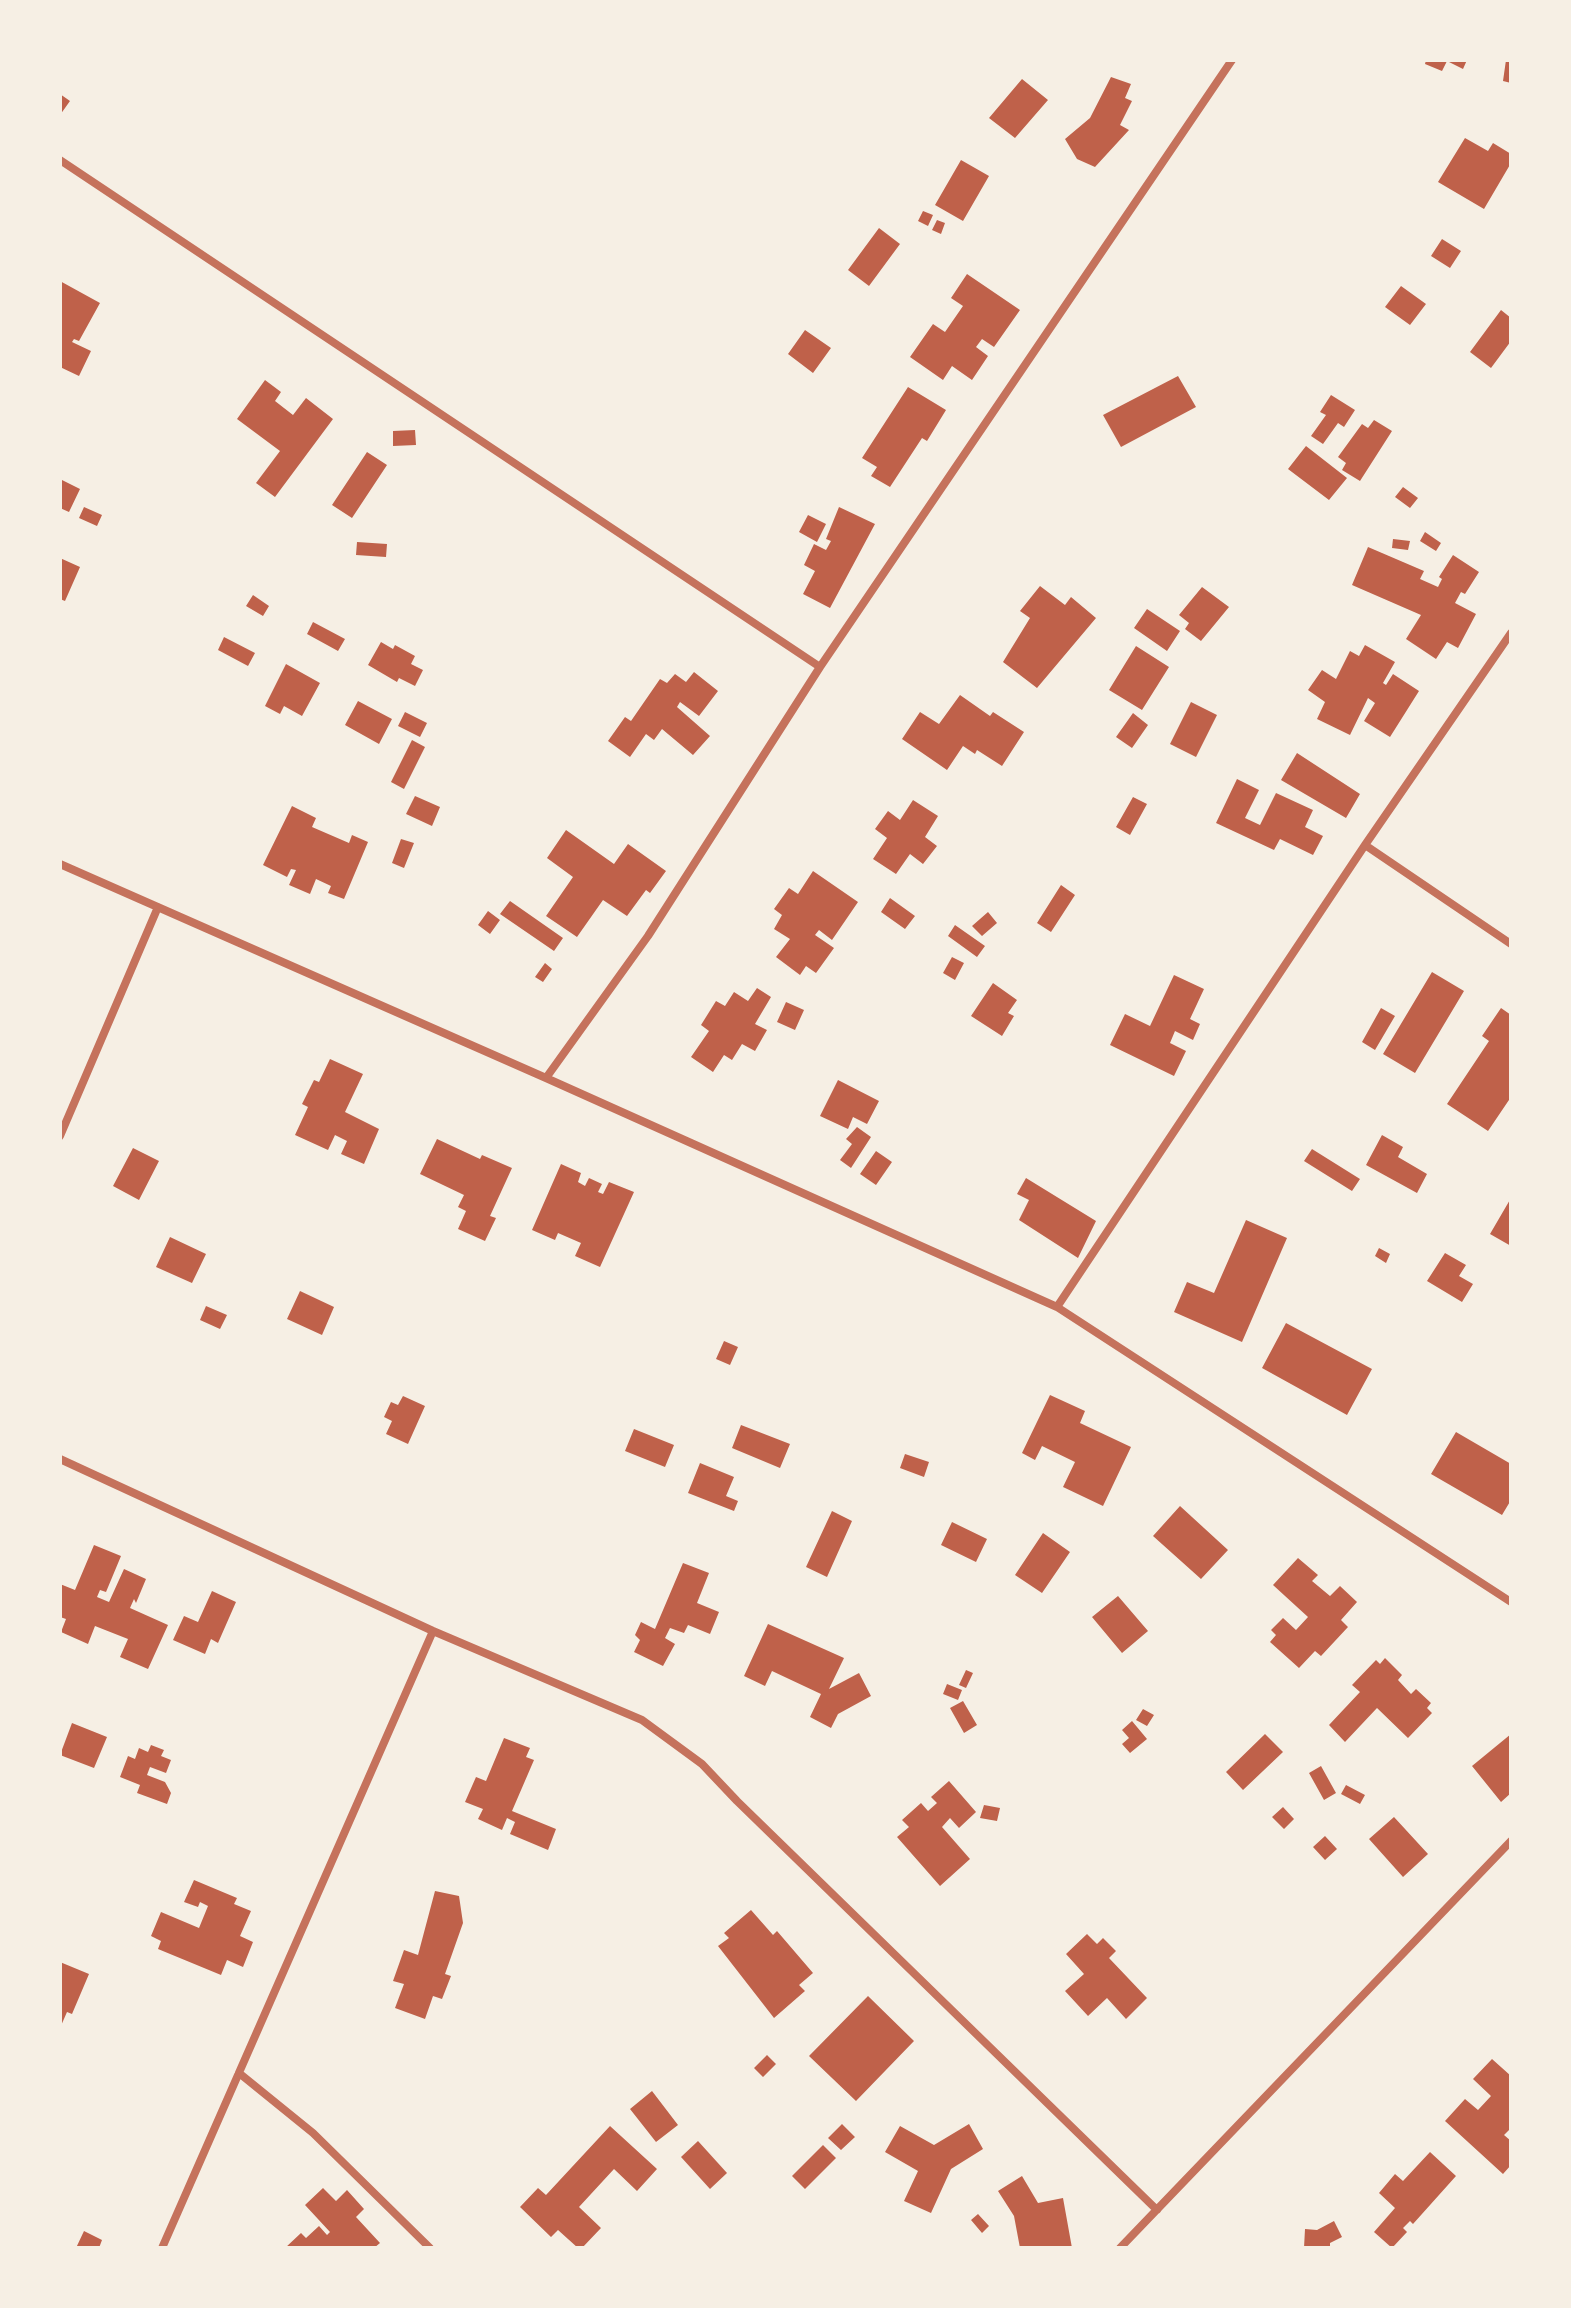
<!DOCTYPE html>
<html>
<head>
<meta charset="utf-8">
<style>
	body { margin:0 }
	#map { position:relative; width:1571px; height:2308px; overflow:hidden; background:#f6efe4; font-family:"Exo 2",sans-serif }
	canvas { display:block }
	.frame { position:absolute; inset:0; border:62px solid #f6efe4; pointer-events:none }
</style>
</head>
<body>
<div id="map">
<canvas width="1571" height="2308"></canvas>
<div class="frame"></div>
</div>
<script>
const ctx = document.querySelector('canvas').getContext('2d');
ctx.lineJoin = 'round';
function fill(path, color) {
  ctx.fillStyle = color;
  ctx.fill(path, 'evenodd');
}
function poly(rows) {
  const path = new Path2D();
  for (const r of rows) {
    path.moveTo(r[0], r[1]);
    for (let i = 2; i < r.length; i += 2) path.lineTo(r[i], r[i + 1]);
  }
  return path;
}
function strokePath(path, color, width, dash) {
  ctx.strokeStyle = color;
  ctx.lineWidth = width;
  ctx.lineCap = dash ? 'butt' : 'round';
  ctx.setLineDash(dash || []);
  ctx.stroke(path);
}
fill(poly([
	[1426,60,1467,60,1463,69,1447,61,1442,71,1425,64],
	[1506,60,1511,60,1511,83,1503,81],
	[1111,77,1131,84,1125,98,1132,101,1120,125,1129,130,1095,167,1077,159,1065,139,1090,118],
	[1022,79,1048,100,1015,138,989,118],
	[60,94,70,101,60,115],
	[1465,138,1488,151,1493,143,1511,154,1511,163,1484,209,1438,182],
	[961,160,989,176,963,221,935,205],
	[923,211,933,215,928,226,918,221],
	[937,220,945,223,941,234,932,230],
	[879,228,900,244,869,286,848,270],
	[1442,239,1461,251,1450,268,1431,256],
	[967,274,1020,310,994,347,982,339,976,347,988,356,972,380,952,366,943,380,910,357,933,324,945,332,963,306,951,298],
	[60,281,100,303,79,341,74,339,72,342,91,351,79,376,60,367],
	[1401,286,1426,304,1410,325,1385,307],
	[1501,310,1511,318,1511,341,1491,368,1470,352],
	[805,330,831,348,813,373,788,354],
	[1178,376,1196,407,1121,447,1103,415],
	[265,380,281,392,275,401,293,415,306,398,333,419,275,497,256,483,280,451,237,419],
	[908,387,946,410,927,441,922,438,890,487,871,476,877,467,862,458],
	[1331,395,1355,410,1344,427,1338,423,1323,444,1311,436,1326,415,1320,412],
	[1374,420,1392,431,1360,481,1342,470,1346,463,1338,457,1362,424,1368,428],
	[415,430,416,445,393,446,393,431],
	[1306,446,1347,478,1329,500,1288,469],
	[367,452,387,465,352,518,332,505],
	[60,479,80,489,69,512,60,508],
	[1403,487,1418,498,1410,508,1395,497],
	[84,507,102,515,97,526,79,518],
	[839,507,875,524,830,608,803,594,815,571,804,565,814,544,826,550,831,541,826,539],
	[808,515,826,524,817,542,799,532],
	[1425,532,1441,543,1436,551,1420,541],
	[1393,539,1410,541,1408,550,1392,548],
	[357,542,387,544,386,557,356,555],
	[1368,547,1424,571,1420,579,1438,587,1442,579,1439,577,1453,555,1479,572,1465,594,1461,592,1455,603,1476,614,1458,648,1447,642,1436,659,1406,639,1421,615,1352,585],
	[60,558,80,567,65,601,60,599],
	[1040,586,1065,605,1071,597,1096,618,1037,688,1003,662,1030,618,1020,611],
	[1202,587,1229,607,1201,641,1185,629,1189,623,1179,615],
	[253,595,269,606,263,616,246,606],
	[1147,609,1180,631,1167,651,1134,628],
	[313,622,345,639,338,651,307,634],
	[224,637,255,653,248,666,218,650],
	[381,642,393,649,395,645,415,656,411,664,423,670,415,686,399,678,397,682,368,665],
	[1365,645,1395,662,1383,683,1386,685,1393,674,1419,691,1390,737,1364,721,1375,703,1368,698,1350,735,1317,719,1325,702,1308,690,1322,670,1336,679,1350,651,1359,656],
	[1136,646,1169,667,1142,710,1109,690],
	[286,664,320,683,302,716,284,706,280,714,265,706],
	[694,672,718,691,699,716,680,702,677,707,710,736,693,755,662,729,654,740,646,734,630,757,608,741,625,717,631,721,660,679,667,683,675,674,686,682],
	[960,695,990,716,993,712,1024,732,1002,766,977,750,975,754,963,746,947,770,902,739,920,712,939,724],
	[358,701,392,719,379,744,345,725],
	[1191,702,1217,715,1196,757,1170,744],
	[405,712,427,723,420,737,398,726],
	[1133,713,1148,725,1132,748,1116,737],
	[412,740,425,747,404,789,391,782],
	[1297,753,1360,794,1346,818,1281,780],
	[1237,779,1259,790,1245,818,1260,825,1276,793,1313,810,1305,827,1323,836,1313,855,1280,839,1274,850,1216,823],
	[415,796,440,807,432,826,406,814],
	[1133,797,1147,804,1130,835,1116,827],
	[913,800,938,816,925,837,937,846,923,864,910,854,896,874,873,859,887,838,875,829,888,811,900,820],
	[292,806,316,818,312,827,349,843,352,835,368,842,344,899,328,893,331,886,316,879,310,894,289,885,296,870,291,869,287,877,263,865],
	[566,830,614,864,628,844,666,871,650,893,646,890,627,916,603,900,577,937,546,916,573,877,547,858],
	[401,839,414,843,404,868,392,863],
	[813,871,858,902,832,940,819,930,815,935,834,948,816,973,806,966,800,975,776,957,790,939,774,929,782,915,774,909,789,888,798,894],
	[1061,885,1075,895,1051,932,1037,923],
	[890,898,915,916,905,929,881,912],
	[510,901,563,938,554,951,500,914],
	[488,911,500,920,490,934,478,925],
	[988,912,997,923,982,936,972,926],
	[955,925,985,946,977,957,948,936],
	[952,957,964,963,955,980,943,973],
	[545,963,552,969,543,982,535,977],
	[1432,972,1464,991,1415,1073,1383,1054],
	[1174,975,1204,989,1190,1019,1200,1024,1193,1040,1175,1031,1170,1043,1186,1051,1174,1076,1110,1045,1125,1014,1150,1026],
	[993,983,1017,1000,1008,1013,1014,1016,1002,1036,971,1016],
	[757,988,771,997,755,1024,767,1030,755,1051,742,1044,732,1060,724,1055,713,1072,691,1057,709,1031,701,1025,716,1001,725,1006,734,992,748,1001],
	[786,1002,804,1010,795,1030,777,1022],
	[1381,1008,1395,1016,1375,1050,1362,1042],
	[1501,1008,1511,1015,1511,1097,1488,1131,1447,1104,1489,1041,1482,1036],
	[330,1059,363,1074,345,1112,379,1129,364,1164,341,1154,347,1141,335,1135,328,1150,295,1135,308,1107,302,1104,314,1080,319,1082],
	[838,1080,879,1101,867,1124,853,1117,848,1129,820,1116],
	[857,1127,871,1137,851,1168,840,1160,852,1144,846,1139],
	[1382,1135,1403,1147,1398,1157,1427,1174,1417,1193,1366,1165],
	[437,1139,480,1159,482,1155,512,1168,490,1216,496,1218,485,1241,458,1229,466,1211,458,1207,464,1195,420,1174],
	[133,1148,159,1161,139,1200,113,1186],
	[1312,1149,1360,1179,1352,1191,1304,1161],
	[876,1151,892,1162,876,1185,860,1174],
	[561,1164,581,1173,578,1182,585,1186,589,1178,602,1184,598,1192,603,1194,609,1182,634,1192,600,1267,575,1256,581,1243,558,1233,555,1240,532,1230],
	[1026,1178,1096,1221,1078,1258,1019,1220,1029,1200,1017,1194],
	[1511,1198,1511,1246,1490,1234],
	[1246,1220,1287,1238,1242,1342,1174,1312,1187,1282,1214,1293],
	[170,1237,206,1254,192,1283,156,1267],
	[1379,1248,1390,1254,1386,1263,1375,1256],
	[1445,1253,1466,1265,1459,1276,1473,1284,1462,1302,1427,1281],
	[300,1291,334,1307,322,1335,287,1319],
	[206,1306,227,1315,220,1329,200,1320],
	[1286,1323,1372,1369,1347,1415,1262,1368],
	[724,1341,738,1347,730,1365,716,1359],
	[1050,1395,1085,1411,1080,1423,1131,1447,1103,1506,1063,1487,1075,1462,1042,1446,1035,1460,1022,1453],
	[403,1396,425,1406,408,1444,386,1434,392,1421,384,1417,391,1402,398,1405],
	[741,1425,790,1444,780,1468,732,1448],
	[634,1429,674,1445,665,1467,625,1451],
	[1456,1432,1511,1464,1511,1500,1502,1515,1431,1474],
	[905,1454,929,1462,924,1477,900,1468],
	[700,1463,734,1477,726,1496,738,1501,734,1511,688,1493],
	[1180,1506,1228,1550,1201,1579,1153,1536],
	[832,1511,852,1521,827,1577,806,1567],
	[952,1522,987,1539,976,1562,941,1545],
	[1043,1533,1070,1552,1042,1593,1015,1575],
	[94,1545,121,1556,106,1592,100,1590,97,1597,109,1602,124,1569,146,1579,136,1603,134,1599,130,1608,168,1625,148,1669,120,1657,128,1639,95,1626,88,1644,61,1632,66,1619,60,1617,60,1584,75,1590],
	[1298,1558,1318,1575,1312,1581,1330,1596,1340,1586,1357,1602,1341,1620,1348,1627,1321,1656,1315,1651,1299,1668,1270,1642,1276,1635,1271,1630,1283,1618,1296,1630,1308,1617,1273,1585],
	[683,1563,709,1573,697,1603,719,1612,710,1634,688,1625,684,1633,670,1628,665,1638,675,1644,663,1666,634,1652,640,1640,635,1635,641,1622,655,1629],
	[212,1591,236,1602,218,1643,211,1639,205,1654,173,1640,184,1616,198,1622],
	[1118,1596,1148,1631,1122,1653,1092,1617],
	[768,1624,844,1658,829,1689,859,1673,871,1696,838,1714,831,1728,810,1717,821,1694,772,1671,765,1686,744,1676],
	[1385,1658,1402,1675,1398,1680,1411,1694,1416,1689,1431,1703,1427,1708,1432,1713,1408,1738,1377,1708,1345,1742,1329,1725,1360,1692,1352,1685,1376,1660,1380,1664],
	[966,1670,973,1673,966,1688,959,1685],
	[947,1684,962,1690,958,1700,943,1694],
	[963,1701,977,1725,964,1733,950,1708],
	[1143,1709,1154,1715,1147,1726,1136,1720],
	[1132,1721,1147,1739,1130,1753,1122,1744,1129,1738,1122,1730],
	[72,1723,107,1737,94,1768,60,1755],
	[1265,1734,1283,1752,1243,1790,1226,1772],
	[1511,1734,1511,1793,1501,1802,1472,1766],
	[504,1738,530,1748,526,1757,534,1760,512,1811,556,1829,548,1850,510,1834,515,1822,507,1818,502,1830,478,1819,483,1809,465,1802,476,1777,486,1781],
	[151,1745,164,1750,161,1756,171,1760,166,1773,150,1767,147,1775,165,1782,171,1793,167,1804,137,1793,140,1785,120,1777,128,1756,135,1759,139,1748,148,1752],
	[1321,1766,1336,1793,1324,1800,1309,1773],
	[949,1781,976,1812,959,1828,950,1818,942,1827,970,1859,940,1886,897,1837,909,1827,902,1820,921,1803,928,1811,937,1803,931,1797],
	[1346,1785,1365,1795,1360,1804,1341,1794],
	[984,1805,1000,1808,997,1821,980,1818],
	[1283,1807,1294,1819,1284,1829,1272,1817],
	[1394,1817,1428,1854,1403,1877,1369,1839],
	[1325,1836,1337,1849,1325,1860,1313,1847],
	[194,1880,237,1898,234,1904,251,1911,240,1936,253,1942,243,1967,227,1960,221,1975,158,1949,161,1941,151,1936,161,1912,199,1928,208,1906,200,1902,198,1907,184,1902],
	[435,1891,459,1896,463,1923,445,1974,451,1976,442,1999,433,1996,425,2019,395,2008,404,1984,393,1981,404,1950,418,1955],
	[751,1910,773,1935,777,1931,813,1973,799,1985,805,1991,774,2018,718,1946,729,1938,724,1933],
	[1087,1934,1097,1944,1103,1938,1116,1951,1109,1958,1147,1998,1126,2019,1107,1998,1088,2016,1065,1991,1084,1974,1066,1954],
	[60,1962,89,1974,72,2014,67,2012,60,2028],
	[868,1996,914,2041,856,2101,809,2056],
	[767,2055,776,2064,763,2077,754,2068],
	[1492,2059,1511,2076,1511,2128,1504,2135,1511,2141,1511,2165,1503,2174,1445,2121,1465,2099,1478,2110,1491,2096,1473,2079],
	[652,2091,678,2125,656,2142,630,2109],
	[842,2124,855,2137,841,2150,828,2138],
	[969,2124,983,2149,951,2169,931,2213,904,2201,918,2171,885,2152,900,2126,934,2145],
	[610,2126,657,2169,637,2191,614,2169,579,2207,601,2228,582,2248,578,2248,558,2230,551,2237,520,2207,538,2188,546,2195],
	[698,2141,727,2173,710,2189,681,2157],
	[823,2145,836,2158,805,2189,792,2176],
	[1430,2152,1456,2176,1413,2224,1410,2221,1403,2228,1407,2232,1392,2248,1374,2232,1395,2208,1379,2193,1395,2174,1403,2181],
	[1022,2176,1038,2203,1063,2198,1072,2248,1020,2248,1014,2216,998,2191],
	[323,2188,336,2201,347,2190,364,2209,356,2217,380,2243,374,2248,285,2248,301,2233,306,2238,319,2226,327,2235,330,2232,305,2205],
	[978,2214,989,2226,982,2233,971,2220],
	[1334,2221,1342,2237,1330,2243,1330,2248,1304,2248,1305,2229,1317,2230],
	[84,2231,102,2240,99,2248,76,2248]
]), '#bf614a');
strokePath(poly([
	[60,160,820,667],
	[1365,845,1511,944],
	[60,864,546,1078,1057,1307,1511,1602],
	[546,1078,648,936,820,667,1232,60],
	[60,1136,158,907],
	[1057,1307,1365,845,1511,633],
	[60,1459,433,1631,642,1720,702,1764,737,1801,1157,2210],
	[239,2073,313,2133,430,2248],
	[162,2248,433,1631],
	[1120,2248,1511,1841]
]), '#c5725c', 8);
</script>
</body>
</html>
